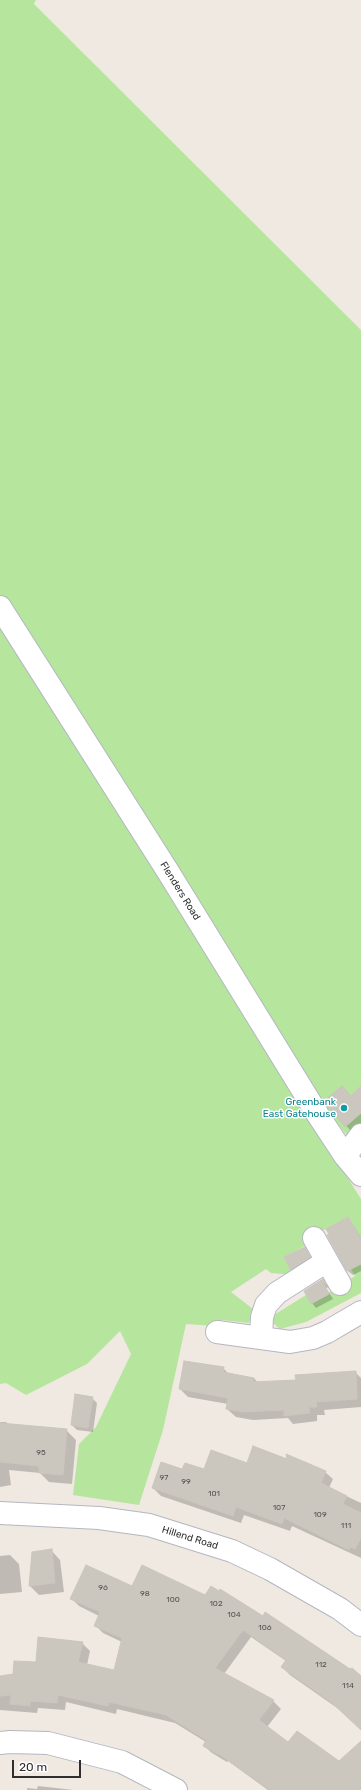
<!DOCTYPE html>
<html>
<head>
<meta charset="utf-8">
<style>
	body { margin:0 }
	#map { position:relative; width:361px; height:1790px; overflow:hidden; background:#efe9e1; font-family:Rubik,sans-serif }
	canvas { display:block }
	.scale { position:absolute; left:12px; top:1760px; width:69px; height:18px; box-sizing:border-box; border:2px solid #2e2e2e; border-top:0; padding-left:5px; font-size:12px; line-height:14px; white-space:nowrap; color:#2e2e2e; -webkit-text-stroke:3px #fff; paint-order:stroke }
</style>
</head>
<body>
<div id="map">
<canvas width="361" height="1790"></canvas>
<div class="scale">20 m</div>
</div>
<script>
const ctx = document.querySelector('canvas').getContext('2d');
ctx.lineJoin = 'round';
function fill(path, color) {
  ctx.fillStyle = color;
  ctx.fill(path, 'evenodd');
}
function poly(rows) {
  const path = new Path2D();
  for (const r of rows) {
    path.moveTo(r[0], r[1]);
    for (let i = 2; i < r.length; i += 2) path.lineTo(r[i], r[i + 1]);
  }
  return path;
}
function strokePath(path, color, width, dash) {
  ctx.strokeStyle = color;
  ctx.lineWidth = width;
  ctx.lineCap = dash ? 'butt' : 'round';
  ctx.setLineDash(dash || []);
  ctx.stroke(path);
}
function drawText(font, color, halo, rows, align = 'center') {
  ctx.font = font + ' Rubik,sans-serif';
  ctx.lineWidth = 3;
  ctx.setLineDash([]);
  ctx.textBaseline = 'middle';
  ctx.strokeStyle = halo;
  ctx.fillStyle = color;
  for (const [text, x, y, turn = 0] of rows) {
    ctx.save();
    ctx.translate(x, y);
    ctx.rotate((+turn || 0) * Math.PI / 180);
    ctx.textAlign = isNaN(turn) ? turn : align;
    if (halo) ctx.strokeText(text, 0, 0);
    ctx.fillText(text, 0, 0);
    ctx.restore();
  }
}
fill(poly([
	[0,0,36,0,34,4,361,330,361,1153,301,1078,23,636,0,595],
	[0,624,361,1199,361,1238,348,1217,311,1237,303,1247,284,1257,294,1275,271,1273,266,1269,231,1292,253,1309,249,1323,222,1320,215,1326,186,1324,163,1430,139,1505,73,1495,79,1444,96,1427,131,1354,120,1331,87,1364,26,1395,6,1383,0,1384],
	[361,1264,361,1293,306,1322,280,1329,273,1323,274,1315,306,1295,311,1304,355,1276,351,1269]
]), '#b6e59e');
fill(poly([
	[361,1090,361,1130,355,1136,326,1102,351,1096],
	[348,1218,361,1237,361,1271,353,1275,348,1271,328,1236],
	[304,1248,314,1262,296,1274,291,1269],
	[322,1280,329,1287,326,1288,333,1299,316,1308,312,1303],
	[223,1368,229,1374,254,1378,258,1383,297,1381,355,1372,361,1378,361,1407,324,1410,325,1415,317,1415,317,1421,293,1424,288,1418,253,1420,236,1417,227,1409,228,1404,188,1397,180,1389],
	[92,1398,97,1403,93,1432,77,1430,72,1425],
	[0,1422,6,1422,9,1425,66,1430,76,1440,72,1484,49,1482,40,1473,9,1470,11,1485,0,1487],
	[288,1460,325,1472,333,1479,329,1488,361,1503,361,1558,292,1526,290,1531,244,1515,241,1523,161,1496,153,1488,183,1471,205,1471],
	[51,1550,60,1560,64,1592,39,1595,30,1586],
	[10,1555,19,1564,22,1592,0,1594,0,1556],
	[142,1566,361,1678,361,1729,340,1710,290,1675,282,1667,286,1661,251,1637,224,1674,273,1701,281,1709,267,1727,289,1743,339,1762,361,1742,361,1790,268,1790,228,1761,227,1762,212,1753,204,1746,206,1742,175,1723,117,1709,116,1714,66,1702,65,1710,38,1708,37,1713,0,1710,0,1677,14,1675,37,1663,39,1638,82,1643,90,1651,87,1665,115,1671,122,1642,103,1633,95,1625,99,1616,79,1606,71,1598,132,1587],
	[38,1786,74,1790,27,1790,27,1788,37,1789]
]), '#0003');
const building = poly([
	[342,1086,351,1096,361,1086,361,1113,345,1127,324,1101,342,1086],
	[348,1217,361,1238,361,1264,347,1271,327,1235,329,1234,326,1229,348,1217],
	[305,1247,310,1257,291,1270,284,1257,305,1247],
	[323,1279,325,1282,323,1283,329,1294,311,1304,304,1291,323,1279],
	[184,1361,224,1367,223,1372,254,1378,253,1382,296,1380,295,1375,356,1371,357,1399,316,1402,317,1407,309,1407,310,1413,284,1416,284,1410,244,1412,226,1409,228,1398,179,1389,184,1361],
	[75,1394,93,1397,88,1428,71,1425,75,1394],
	[0,1423,67,1429,63,1475,39,1473,39,1466,0,1462,0,1423],
	[253,1446,287,1459,286,1454,326,1471,321,1483,347,1496,343,1504,361,1513,361,1538,355,1549,350,1547,349,1550,284,1518,282,1524,236,1507,233,1516,152,1488,161,1462,182,1469,185,1463,204,1469,211,1450,247,1463,253,1446],
	[52,1549,55,1583,29,1586,32,1552,52,1549],
	[86,1565,132,1586,142,1565,205,1595,211,1586,219,1591,220,1589,263,1616,265,1612,350,1669,352,1668,361,1676,361,1730,331,1702,281,1667,286,1660,243,1630,215,1668,274,1700,259,1720,288,1742,297,1731,339,1761,361,1741,361,1790,270,1790,219,1754,219,1755,203,1746,206,1740,166,1715,109,1702,108,1706,58,1695,57,1703,30,1701,30,1706,10,1704,11,1695,0,1696,0,1676,13,1674,14,1661,36,1662,38,1637,83,1642,78,1662,114,1670,122,1638,94,1626,100,1612,70,1599,86,1565]
]);
fill(building, '#cbc7bf');
strokePath(building, '#cbc5ba', 1);
const minor = poly([
	[0,607,167,870,318,1115,345,1156,361,1175],
	[345,1156,361,1135],
	[314,1238,340,1284],
	[217,1332,290,1342,313,1338,327,1332,361,1312],
	[261,1338,262,1317,266,1305,277,1293,327,1261],
	[0,1513,99,1518,149,1525,232,1551,270,1569,340,1609,361,1625],
	[0,1743,10,1742,48,1743,122,1762,176,1790]
]);
strokePath(minor, '#b4b7c1', 24);
strokePath(minor, '#fff', 22);
for (const [x, y, r, color] of [
	[344,1108,4,"#0f9aa8"]
]) {
  const dot = new Path2D();
  dot.arc(x, y, r, 0, 2 * Math.PI);
  ctx.fillStyle = color;
  ctx.fill(dot);
  strokePath(dot, '#fff', 1.5);
}
drawText('8px', '#555452', null, [
	["95",41,1453],
	["97",164,1478],
	["99",186,1482],
	["101",214,1494],
	["107",279,1508],
	["109",320,1515],
	["111",346,1526],
	["96",103,1588],
	["98",145,1594],
	["100",173,1600],
	["102",216,1604],
	["104",234,1615],
	["106",265,1628],
	["112",321,1665],
	["114",348,1686]
]);
drawText('10px', '#2e2e2e', '#fff', [
	["Flenders Road",180,891,58],
	["Hillend Road",190,1538,17]
]);
drawText('10px', '#0d838f', '#fff', [
	["Greenbank",336,1102],
	["East Gatehouse",336,1114]
], 'right');
</script>
</body>
</html>
